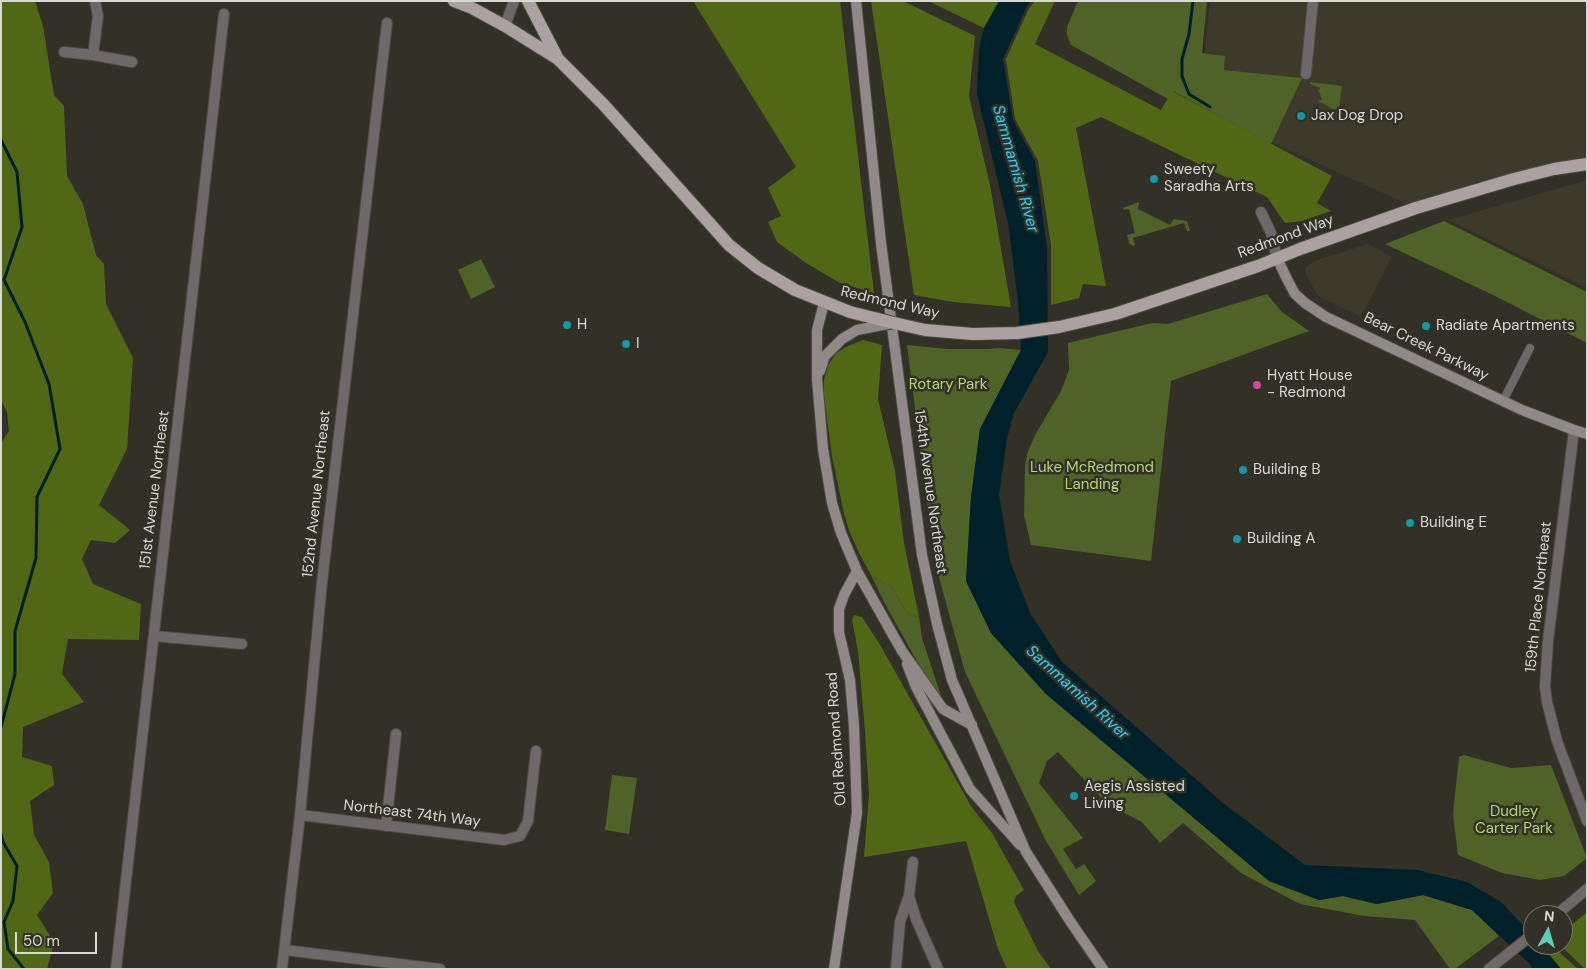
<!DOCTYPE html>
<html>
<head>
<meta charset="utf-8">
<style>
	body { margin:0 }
	#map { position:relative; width:1588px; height:970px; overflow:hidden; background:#323027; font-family:"DM Sans",sans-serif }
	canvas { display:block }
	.frame { position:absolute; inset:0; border:2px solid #d9d8d3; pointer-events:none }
	.north { position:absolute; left:1523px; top:905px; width:50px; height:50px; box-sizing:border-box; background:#323027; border:1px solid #75736c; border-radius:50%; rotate:6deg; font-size:14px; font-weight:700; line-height:20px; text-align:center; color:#d9d8d3 }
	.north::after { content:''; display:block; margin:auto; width:18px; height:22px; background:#5acebc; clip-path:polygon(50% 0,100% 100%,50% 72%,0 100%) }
	.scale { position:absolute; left:15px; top:932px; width:82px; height:22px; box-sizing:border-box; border:2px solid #d9d8d3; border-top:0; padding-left:6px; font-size:15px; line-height:18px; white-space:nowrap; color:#d9d8d3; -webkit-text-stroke:4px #323027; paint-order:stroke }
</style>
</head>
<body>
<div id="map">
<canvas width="1588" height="970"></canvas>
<div class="frame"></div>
<div class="north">N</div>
<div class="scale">50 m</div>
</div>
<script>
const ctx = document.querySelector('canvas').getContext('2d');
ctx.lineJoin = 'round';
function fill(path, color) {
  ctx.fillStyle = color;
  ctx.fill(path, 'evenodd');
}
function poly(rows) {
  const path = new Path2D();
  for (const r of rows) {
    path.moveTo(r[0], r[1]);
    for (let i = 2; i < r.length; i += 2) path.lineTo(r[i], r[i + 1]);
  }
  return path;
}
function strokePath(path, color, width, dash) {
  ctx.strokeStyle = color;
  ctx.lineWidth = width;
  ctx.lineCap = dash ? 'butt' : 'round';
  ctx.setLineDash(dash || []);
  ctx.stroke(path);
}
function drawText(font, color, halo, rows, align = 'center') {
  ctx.font = font + ' "DM Sans",sans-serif';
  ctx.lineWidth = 5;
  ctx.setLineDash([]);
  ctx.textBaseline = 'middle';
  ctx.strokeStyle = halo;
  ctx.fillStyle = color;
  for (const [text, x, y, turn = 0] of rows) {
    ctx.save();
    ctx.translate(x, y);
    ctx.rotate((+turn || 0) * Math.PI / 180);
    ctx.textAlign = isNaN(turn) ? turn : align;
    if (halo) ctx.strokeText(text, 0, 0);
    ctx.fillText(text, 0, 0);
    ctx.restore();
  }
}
fill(poly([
	[1210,1,1587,1,1587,164,1416,208,1199,109],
	[1587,180,1587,288,1449,220],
	[1368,244,1392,257,1361,317,1318,296,1307,277,1305,268,1314,261]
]), '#3d392b');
fill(poly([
	[1078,1,1207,1,1202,53,1225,56,1224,70,1302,78,1271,144,1173,91,1168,99,1071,45,1067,35,1067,27],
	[1310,82,1342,86,1339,107,1337,109,1333,109,1318,101,1322,100,1319,91,1320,88,1310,84],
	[1139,202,1138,209,1170,225,1174,219,1187,221,1190,231,1187,231,1184,223,1133,238,1135,245,1133,246,1129,243,1127,235,1135,233,1129,209,1124,210,1123,208],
	[1444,221,1587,292,1587,343,1493,295,1385,244],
	[481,259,495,287,471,299,458,270],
	[1267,294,1282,312,1309,331,1171,381,1151,561,1031,545,1024,515,1025,466,1027,454,1035,435,1061,391,1069,370,1068,343,1152,323,1168,324],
	[907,345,948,349,987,349,999,348,1021,350,980,429,971,497,966,581,991,633,1046,694,1269,881,1319,900,1343,896,1377,904,1423,895,1472,910,1499,936,1455,969,1450,969,1415,920,1364,916,1300,904,1241,873,1183,823,1160,843,1142,822,1107,804,1058,752,1047,761,1039,783,1083,838,1063,849,1076,869,1084,864,1096,881,1079,895,1046,841,965,672,934,559],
	[871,575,892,587,907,613,919,617,922,638,942,699,924,674,884,602],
	[1464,755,1511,768,1551,765,1587,858,1564,876,1540,880,1502,873,1458,855,1453,814,1459,757],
	[612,775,637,778,629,834,605,830]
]), '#4f6228');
fill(poly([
	[1,1,35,1,43,26,54,95,64,106,67,176,83,204,96,255,104,264,106,304,133,358,127,449,99,505,130,530,115,543,91,540,82,559,93,584,141,604,139,640,68,639,62,674,84,702,23,727,22,757,52,766,54,785,30,801,34,835,49,862,53,893,37,915,54,942,47,969,1,969,1,443,9,431,7,412,1,400],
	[693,1,840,1,874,293,840,283,806,263,777,242,768,222,781,216,768,188,796,167],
	[871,1,903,1,975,36,969,96,990,185,1011,307,953,302,914,295],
	[928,1,999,1,984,28],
	[1035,1,1055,1,1035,44,1161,110,1172,91,1332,176,1317,203,1331,211,1302,221,1285,223,1267,197,1101,117,1076,128,1106,286,1083,284,1079,298,1051,305,1051,245,1038,161,1015,119,1006,59,1029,8],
	[863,340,882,345,878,399,895,471,904,543,919,617,907,613,892,587,871,575,858,551,849,530,844,514,832,456,824,396,824,380,828,366,836,353,848,346],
	[854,615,862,617,879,643,971,806,992,833,1024,890,1016,896,1014,902,1038,951,1051,969,1007,969,998,949,966,841,864,857,869,794,865,731,858,651,852,620],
	[1587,912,1587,969,1585,969,1560,945,1563,945,1563,932],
	[1547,945,1551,945,1578,969,1561,969,1543,947]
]), '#506815');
fill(poly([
	[999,1,1031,1,1027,6,1003,59,1013,120,1035,161,1047,248,1048,352,1014,413,1007,438,999,495,1010,561,1030,613,1062,662,1223,803,1305,865,1417,870,1467,882,1501,902,1533,936,1533,945,1541,945,1561,969,1532,969,1530,964,1472,910,1423,895,1377,904,1343,896,1319,900,1269,881,1046,694,991,633,966,581,971,497,980,429,1021,350,1018,301,1008,223,977,94,979,49,984,28]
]), '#00212a');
strokePath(poly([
	[1193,1,1189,34,1182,59,1182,76,1189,94,1210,107],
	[1,140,17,172,22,227,4,280,25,322,49,384,60,449,37,497,36,558,15,631,15,674,1,727],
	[1,834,3,842,17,866,13,901,4,922,8,949,24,969]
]), '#00212a', 3);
const pedestrian = poly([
	[1503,401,1530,348]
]);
const minor = poly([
	[95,1,98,16,93,55,132,62],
	[64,52,93,55],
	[1306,74,1313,1],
	[1261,212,1271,233,1277,258],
	[1574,430,1548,641,1545,686,1547,702,1557,741,1587,821],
	[154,636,242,644],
	[300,815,504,840,520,836,528,821,536,751],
	[386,826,396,734],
	[909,896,913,862],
	[285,950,440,969],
	[116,969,224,14],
	[282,969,300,815,322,582,387,23],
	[896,969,900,922,909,896,916,919,938,969]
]);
const tertiary = poly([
	[505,26,514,1],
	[1556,915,1587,889],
	[1489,969,1533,934]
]);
const secondary = poly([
	[856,1,881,243,922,555,937,624,952,680,1026,852,1070,921,1103,969],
	[1277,258,1287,279,1295,294,1305,303,1326,317,1522,410,1574,430,1587,434],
	[824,303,817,330,817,379,823,449,832,503,841,533,857,571,902,651,943,709,972,725],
	[820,371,825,356,842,339,857,330],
	[907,664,916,687,970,789,1020,845],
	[834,969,857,813,854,726,850,680,839,632,839,609,844,595,857,571]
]);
const primary = poly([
	[454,1,472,8,505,26,558,59,604,105,729,245,758,268,795,290,850,312],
	[528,1,558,59],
	[894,323,925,330,973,334,1017,333,1059,327,1115,314,1258,266,1300,249,1416,208,1514,179,1554,169,1587,164]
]);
strokePath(pedestrian, '#4d4b43', 9);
strokePath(minor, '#4d4b43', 12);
strokePath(tertiary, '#4d4b43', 12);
strokePath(secondary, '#4d4b43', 12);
strokePath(primary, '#4d4b43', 14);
strokePath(pedestrian, '#6e6968', 8);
strokePath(minor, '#6e6968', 10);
strokePath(tertiary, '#6e6968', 10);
strokePath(secondary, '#918888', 10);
strokePath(primary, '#aca1a0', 12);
const secondaryBridge = poly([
	[857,330,893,323]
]);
const primaryBridge = poly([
	[850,312,894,323]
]);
strokePath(secondaryBridge, '#4d4b43', 12, []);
strokePath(primaryBridge, '#4d4b43', 14, []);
strokePath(secondaryBridge, '#918888', 10);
strokePath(primaryBridge, '#aca1a0', 12);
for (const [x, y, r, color] of [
	[1301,116,5,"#0f9aa8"],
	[1154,179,5,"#0f9aa8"],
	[567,325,5,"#0f9aa8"],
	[1426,326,5,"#0f9aa8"],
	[626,344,5,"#0f9aa8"],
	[1257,385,5,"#d1479c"],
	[1243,470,5,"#0f9aa8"],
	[1410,523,5,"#0f9aa8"],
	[1237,539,5,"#0f9aa8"],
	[1074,796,5,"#0f9aa8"]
]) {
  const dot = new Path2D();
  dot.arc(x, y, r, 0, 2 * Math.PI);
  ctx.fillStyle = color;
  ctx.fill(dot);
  strokePath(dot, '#323027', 2);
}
drawText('15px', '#d9d8d3', '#323027', [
	["Jax Dog Drop",1311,116],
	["Sweety",1164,170],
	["Saradha Arts",1164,187],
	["H",577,325],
	["Radiate Apartments",1436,326],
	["I",636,344],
	["Hyatt House",1267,376],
	["- Redmond",1267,393],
	["Building B",1253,470],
	["Building E",1420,523],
	["Building A",1247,539],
	["Aegis Assisted",1084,787],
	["Living",1084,804]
], 'left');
drawText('15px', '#d9d8d3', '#323027', [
	["Redmond Way",1286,237,-20],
	["Redmond Way",890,303,13],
	["Bear Creek Parkway",1426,347,26],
	["151st Avenue Northeast",155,490,-83],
	["154th Avenue Northeast",930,492,82],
	["152nd Avenue Northeast",317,494,-84],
	["159th Place Northeast",1539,597,-84],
	["Old Redmond Road",837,739,-94],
	["Northeast 74th Way",412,814,7]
]);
drawText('15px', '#b5d86e', '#323027', [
	["Rotary Park",948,385],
	["Luke McRedmond",1092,468],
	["Landing",1092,485],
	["Dudley",1514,812],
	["Carter Park",1514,829]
]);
drawText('italic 16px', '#25d7fc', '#323027', [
	["Sammamish River",1015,169,74],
	["Sammamish River",1077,693,42]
]);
</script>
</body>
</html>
